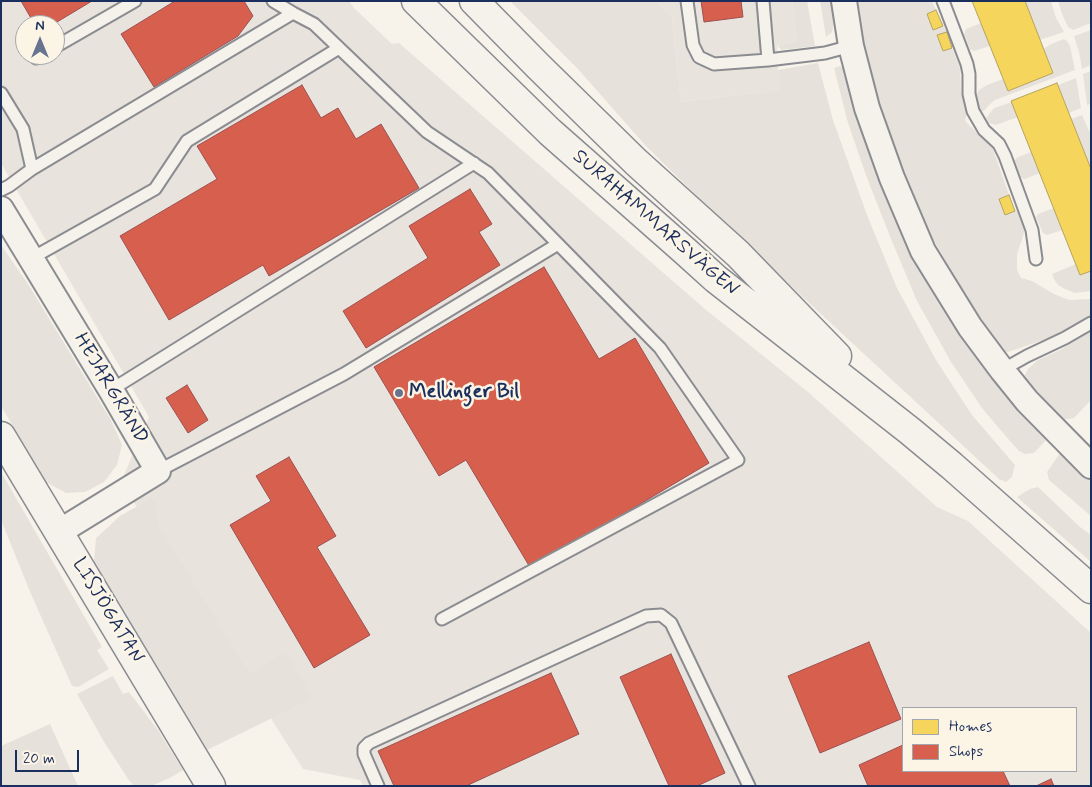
<!DOCTYPE html>
<html>
<head>
<meta charset="utf-8">
<style>
	body { margin:0 }
	#map { position:relative; width:1092px; height:787px; overflow:hidden; background:#f7f3ea; font-family:Mynerve,sans-serif }
	canvas { display:block }
	.frame { position:absolute; inset:0; border:2px solid #1b2f5e; pointer-events:none }
	.legend { position:absolute; left:902px; top:707px; width:175px; height:65px; box-sizing:border-box; background:#fcf5e5; border:1px solid #a2a6af; margin:0; padding:6px 9px; list-style:none; font-size:15px; color:#1b2f5e }
	.legend li { display:flex; align-items:center; gap:10px; height:25px }
	.legend b { width:25px; border:1px solid #a2a6af }
	.north { position:absolute; left:15px; top:15px; width:50px; height:50px; box-sizing:border-box; background:#fcf5e5; border:1px solid #a2a6af; border-radius:50%; rotate:0deg; font-size:14px; font-weight:700; line-height:20px; text-align:center; color:#1b2f5e }
	.north::after { content:''; display:block; margin:auto; width:18px; height:22px; background:#68748f; clip-path:polygon(50% 0,100% 100%,50% 72%,0 100%) }
	.scale { position:absolute; left:15px; top:750px; width:64px; height:22px; box-sizing:border-box; border:2px solid #1b2f5e; border-top:0; padding-left:6px; font-size:15px; line-height:18px; white-space:nowrap; color:#1b2f5e; -webkit-text-stroke:4px #fcf5e5; paint-order:stroke }
</style>
</head>
<body>
<div id="map">
<canvas width="1092" height="787"></canvas>
<div class="frame"></div>
<ul class="legend">
<li><b style="height:14px;background:#f6d55c"></b>Homes</li>
<li><b style="height:14px;background:#d6604d"></b>Shops</li>
</ul>
<div class="north">N</div>
<div class="scale">20 m</div>
</div>
<script>
const ctx = document.querySelector('canvas').getContext('2d');
ctx.lineJoin = 'round';
function fill(path, color) {
  ctx.fillStyle = color;
  ctx.fill(path, 'evenodd');
}
function poly(rows) {
  const path = new Path2D();
  for (const r of rows) {
    path.moveTo(r[0], r[1]);
    for (let i = 2; i < r.length; i += 2) path.lineTo(r[i], r[i + 1]);
  }
  return path;
}
function strokePath(path, color, width, dash) {
  ctx.strokeStyle = color;
  ctx.lineWidth = width;
  ctx.lineCap = dash ? 'butt' : 'round';
  ctx.setLineDash(dash || []);
  ctx.stroke(path);
}
function drawText(font, color, halo, rows, align = 'center') {
  ctx.font = font + ' Mynerve,sans-serif';
  ctx.lineWidth = 5;
  ctx.setLineDash([]);
  ctx.textBaseline = 'middle';
  ctx.strokeStyle = halo;
  ctx.fillStyle = color;
  for (const [text, x, y, turn = 0] of rows) {
    ctx.save();
    ctx.translate(x, y);
    ctx.rotate((+turn || 0) * Math.PI / 180);
    ctx.textAlign = isNaN(turn) ? turn : align;
    if (halo) ctx.strokeText(text, 0, 0);
    ctx.fillText(text, 0, 0);
    ctx.restore();
  }
}
fill(poly([
	[1,1,349,1,354,8,392,44,399,43,705,309,808,392,937,507,968,521,1091,633,1091,786,363,786,360,780,303,769,121,482,149,417,1,163],
	[25,25,55,25,55,55,25,55],
	[903,708,1076,708,1076,771,903,771],
	[656,1,792,1,797,41,777,46,778,70,782,90,681,102,672,18]
]), '#e8e4dd');
fill(poly([
	[510,1,656,1,672,18,681,102,781,90,778,70,818,63,833,120,867,215,897,288,936,360,972,415,1015,465,1012,477,1006,482,999,479,741,240,645,145,577,68],
	[792,1,807,1,815,46,782,50,777,46,797,41],
	[820,1,831,1,834,22,832,32,826,37],
	[855,1,932,1,936,10,927,14,933,29,943,26,947,32,937,35,943,51,952,48,960,68,961,93,967,113,965,121,993,149,1009,195,999,199,1005,214,1015,211,1018,211,1025,230,1017,254,1017,270,1021,278,1032,281,1054,294,1069,300,1091,299,1091,315,1052,337,1005,353,996,343,964,294,924,223,900,167,877,100,859,25],
	[1025,1,1051,1,1056,18,1064,32,1040,40],
	[1058,1,1091,1,1091,23,1073,30,1068,27,1062,14],
	[981,23,990,46,974,51,970,49,964,34,966,29],
	[1091,30,1091,65,1082,69,1079,52,1074,36],
	[1064,39,1067,41,1070,46,1075,70,995,100,989,105,984,111,982,111,980,109,976,99,976,94,979,90,987,85,1003,79,1008,91,1053,73,1044,49,1049,45],
	[840,66,845,70,854,105,871,157,893,213,927,279,1001,387,1047,439,1034,453,1025,454,1019,451,1003,433,982,408,951,362,917,301,891,239,867,178,848,123,834,68],
	[1091,71,1091,104,1087,105,1083,74],
	[1076,78,1081,108,1069,113,1058,85],
	[1012,102,1018,117,996,125,989,123,986,118,994,108],
	[1082,115,1091,135,1091,169,1071,119],
	[1031,152,1040,173,1025,179,1021,178,1014,162,1016,158],
	[1054,208,1062,230,1047,235,1043,233,1036,217,1038,214],
	[1,245,28,284,111,420,122,445,117,465,104,482,85,492,66,493,46,482,1,406],
	[1076,264,1080,275,1091,271,1091,291,1075,293,1065,289,1058,285,1054,279,1052,274],
	[1091,331,1091,400,1074,418,1063,420,1024,377,1028,369,1038,360,1060,350],
	[1060,453,1091,482,1091,516,1049,480,1047,472],
	[1,472,102,647,97,650,109,669,78,687,72,686,31,594,1,520],
	[1038,487,1080,527,1091,535,1091,562,1017,497,1030,489],
	[152,498,156,502,158,525,249,673,286,652,313,698,205,751,94,563,96,538,120,516],
	[113,676,123,694,129,692,158,730,183,770,170,778,151,786,134,786,128,779,103,740,77,694],
	[50,724,78,786,1,786,1,746]
]), '#e6e2db');
const homes = poly([
	[972,1,1025,1,1053,73,1008,91,972,1],
	[936,10,943,26,933,30,927,14,936,10],
	[947,32,952,48,943,51,937,35,947,32],
	[1057,83,1091,169,1091,271,1080,275,1011,101,1057,83],
	[1009,195,1015,211,1005,215,999,199,1009,195]
]);
fill(homes, '#f6d55c');
strokePath(homes, '#b4a35d', 1);
const shops = poly([
	[21,1,92,1,52,25,35,25,21,1],
	[175,1,244,1,253,16,238,36,154,87,121,34,175,1],
	[701,1,741,1,743,17,704,22,701,1],
	[302,85,321,118,338,108,356,139,381,124,419,188,269,276,263,265,169,320,120,236,217,179,197,146,302,85],
	[470,189,492,224,479,232,500,265,366,348,343,311,428,258,409,226,470,189],
	[544,267,599,359,635,338,709,463,531,569,466,460,439,476,374,367,544,267],
	[187,385,208,420,188,433,166,398,187,385],
	[289,457,336,536,317,547,370,635,314,668,230,525,271,501,256,476,289,457],
	[869,642,901,719,820,753,788,676,869,642],
	[671,654,725,773,697,786,669,786,620,677,671,654],
	[551,673,579,734,466,786,394,786,378,751,551,673],
	[903,745,903,771,1003,771,1010,786,868,786,859,765,903,745],
	[1051,779,1054,786,1036,786,1051,779]
]);
fill(shops, '#d6604d');
strokePath(shops, '#9e5152', 1);
const lane = poly([
	[273,1,293,13],
	[687,1,693,45,699,57,714,64,768,60,825,53,851,46],
	[763,1,768,60],
	[943,1,967,64,969,74,969,94,973,111,984,130,999,144,1005,156,1032,230,1036,259],
	[55,47,135,1],
	[36,58,41,55],
	[1,93,23,129,32,169,9,186,1,190],
	[32,169,293,13,314,24,427,132,488,173,558,244],
	[32,258,155,189,187,141,339,48],
	[1002,370,1027,356,1065,338,1091,323],
	[111,390,474,163],
	[158,471,344,374,558,244,660,348,738,460,442,619],
	[378,786,364,754,364,748,369,743,646,616,661,615,671,623,749,786]
]);
const street = poly([
	[844,1,851,46,867,108,892,178,923,251,970,327,1002,370,1027,401,1091,466],
	[1,209,111,390,158,471,59,532]
]);
const secondary = poly([
	[416,1,550,132,685,251,716,279,910,431,952,466,1091,589],
	[474,1,538,66,636,162,738,254,837,356],
	[1,436,211,786]
]);
strokePath(lane, '#8a8c91', 15);
strokePath(street, '#8a8c91', 28);
strokePath(secondary, '#8a8c91', 31);
strokePath(lane, '#f5f2ec', 11);
strokePath(street, '#f5f2ec', 24);
strokePath(secondary, '#f5f2ec', 28);
for (const [x, y, r, color] of [
	[399,393,5,"#68748f"]
]) {
  const dot = new Path2D();
  dot.arc(x, y, r, 0, 2 * Math.PI);
  ctx.fillStyle = color;
  ctx.fill(dot);
  strokePath(dot, '#fcf5e5', 2);
}
drawText('20px', '#1b2f5e', '#fcf5e5', [
	["SURAHAMMARSVÄGEN",655,224,41],
	["HEJARGRÄND",110,389,59],
	["LISJÖGATAN",107,611,59]
]);
drawText('bold 20px', '#1b2f5e', '#fcf5e5', [
	["Mellinger Bil",409,393]
], 'left');
</script>
</body>
</html>
